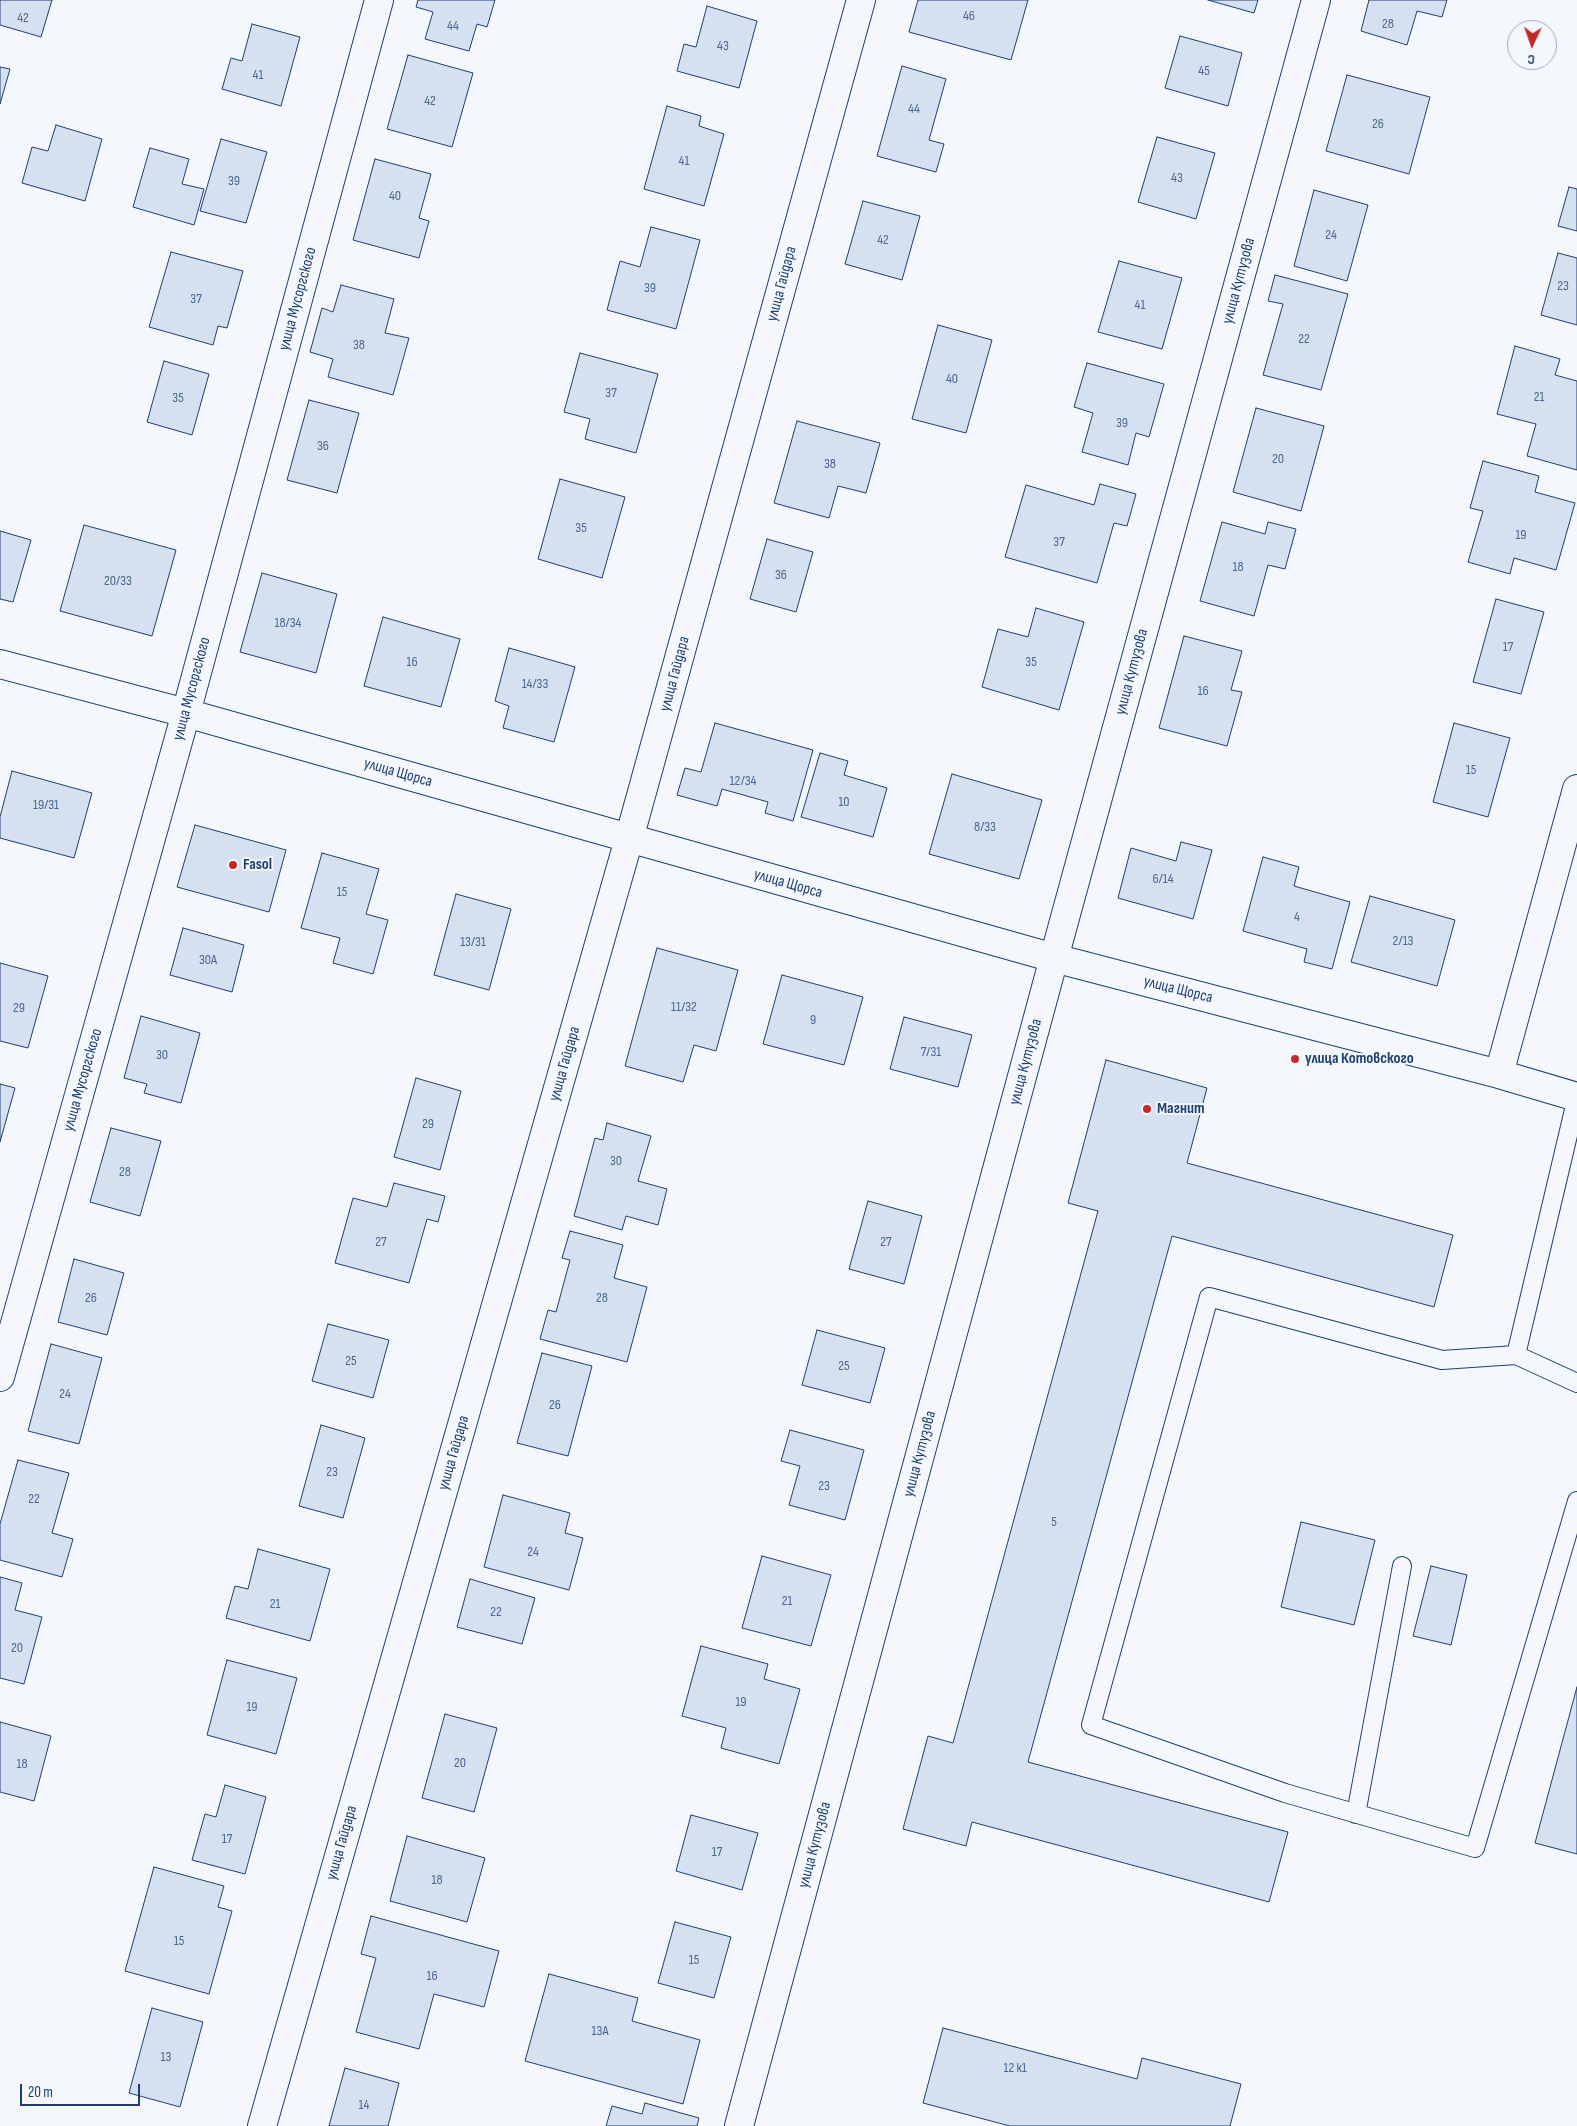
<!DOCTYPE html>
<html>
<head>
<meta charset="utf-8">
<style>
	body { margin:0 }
	#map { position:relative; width:1577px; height:2126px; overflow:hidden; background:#f4f7fb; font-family:"Sofia Sans Condensed",sans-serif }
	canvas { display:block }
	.north { position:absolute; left:1507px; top:20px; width:50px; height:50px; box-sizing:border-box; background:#f4f7fb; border:1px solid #9eadc5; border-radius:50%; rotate:183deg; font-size:14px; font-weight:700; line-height:20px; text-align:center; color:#1d3f73 }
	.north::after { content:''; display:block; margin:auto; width:18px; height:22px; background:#c62828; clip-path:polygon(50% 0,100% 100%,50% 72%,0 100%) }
	.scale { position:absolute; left:20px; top:2084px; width:120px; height:22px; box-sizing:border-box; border:2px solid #1d3f73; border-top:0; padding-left:6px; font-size:15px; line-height:18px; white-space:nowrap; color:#1d3f73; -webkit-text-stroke:4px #f4f7fb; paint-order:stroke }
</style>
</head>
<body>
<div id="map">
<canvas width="1577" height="2126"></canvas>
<div class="north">С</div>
<div class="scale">20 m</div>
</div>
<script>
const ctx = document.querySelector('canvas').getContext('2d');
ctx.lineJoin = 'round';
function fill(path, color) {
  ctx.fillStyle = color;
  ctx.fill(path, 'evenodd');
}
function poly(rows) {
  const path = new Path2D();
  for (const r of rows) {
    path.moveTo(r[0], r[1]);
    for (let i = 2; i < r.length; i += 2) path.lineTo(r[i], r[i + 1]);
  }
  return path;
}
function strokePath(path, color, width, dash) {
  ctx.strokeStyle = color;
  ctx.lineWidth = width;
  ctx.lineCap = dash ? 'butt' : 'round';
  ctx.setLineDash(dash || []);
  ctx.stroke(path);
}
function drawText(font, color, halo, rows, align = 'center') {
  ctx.font = font + ' "Sofia Sans Condensed",sans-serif';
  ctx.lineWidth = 4;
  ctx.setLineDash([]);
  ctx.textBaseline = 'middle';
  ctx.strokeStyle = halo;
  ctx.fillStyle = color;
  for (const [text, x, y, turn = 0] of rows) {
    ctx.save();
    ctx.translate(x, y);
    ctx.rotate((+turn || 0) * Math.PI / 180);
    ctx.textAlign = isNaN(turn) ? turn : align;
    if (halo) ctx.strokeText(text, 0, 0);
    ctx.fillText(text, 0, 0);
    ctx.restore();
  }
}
const building = poly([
	[0,0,52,0,41,37,0,25,0,0],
	[418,0,495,0,487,27,477,24,469,51,425,39,433,12,416,7,418,0],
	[918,0,1028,0,1011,60,909,32,918,0],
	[1208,0,1258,0,1254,13,1208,0],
	[1369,0,1447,0,1442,17,1417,11,1407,45,1361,31,1369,0],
	[707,6,757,21,739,88,677,71,684,44,696,47,707,6],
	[252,24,300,37,281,106,222,89,231,58,242,61,252,24],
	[1180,36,1242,53,1228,106,1165,88,1180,36],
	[408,55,473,73,452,147,387,129,408,55],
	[902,66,946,79,929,140,944,144,936,172,877,156,902,66],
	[0,67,10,69,0,104,0,67],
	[1347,75,1430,97,1409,174,1326,151,1347,75],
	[667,106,701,116,699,126,724,134,704,206,644,189,667,106],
	[56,125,102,139,85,201,22,183,32,147,48,151,56,125],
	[1157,137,1215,153,1196,219,1138,202,1157,137],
	[221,139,267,152,246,223,200,211,221,139],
	[150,148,189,159,182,184,204,189,194,225,133,207,150,148],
	[375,159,431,174,419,218,429,221,419,258,353,240,375,159],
	[1569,187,1577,189,1577,231,1558,226,1569,187],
	[1314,190,1368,205,1347,281,1294,266,1314,190],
	[863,201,920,216,902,280,845,264,863,201],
	[651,227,700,240,676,329,607,310,620,261,640,267,651,227],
	[171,252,243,271,227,328,218,326,213,345,149,327,171,252],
	[1558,253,1577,258,1577,325,1541,315,1558,253],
	[1119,261,1182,278,1162,349,1098,332,1119,261],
	[1275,275,1348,294,1321,390,1263,375,1283,304,1268,301,1275,275],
	[341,285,394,299,385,333,409,338,393,395,328,377,333,359,310,352,322,308,333,312,341,285],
	[938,325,992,340,966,433,912,419,938,325],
	[1515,346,1560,359,1555,375,1577,381,1577,470,1527,456,1536,424,1497,414,1515,346],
	[580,353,658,374,636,453,585,439,590,419,564,412,580,353],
	[164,361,209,374,192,435,147,422,164,361],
	[1087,363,1164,384,1149,437,1136,433,1128,465,1082,452,1093,413,1074,407,1087,363],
	[309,400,359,413,337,493,287,480,309,400],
	[1256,408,1324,426,1301,511,1233,492,1256,408],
	[797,421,880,443,866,493,838,486,829,518,774,503,797,421],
	[1483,461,1539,476,1535,492,1575,503,1556,570,1514,558,1510,574,1468,562,1483,511,1470,508,1483,461],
	[560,479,625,497,602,578,538,559,560,479],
	[1100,484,1136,494,1127,526,1114,523,1097,583,1005,557,1026,485,1094,505,1100,484],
	[1222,522,1265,534,1268,522,1296,529,1285,569,1268,565,1254,616,1200,601,1222,522],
	[84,525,176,550,152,636,60,611,84,525],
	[0,531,31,540,13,602,0,599,0,531],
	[767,539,813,552,796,612,750,599,767,539],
	[262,573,337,594,316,673,240,652,262,573],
	[1496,599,1544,612,1521,694,1473,682,1496,599],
	[1036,608,1084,622,1059,710,982,687,998,629,1028,637,1036,608],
	[383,617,460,639,441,707,364,686,383,617],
	[1184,636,1242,651,1231,690,1242,692,1227,746,1159,728,1184,636],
	[509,648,575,667,554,742,503,728,509,706,495,701,509,648],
	[715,723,813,750,793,821,765,813,768,802,722,789,717,806,677,795,685,768,701,772,715,723],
	[1454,723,1510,738,1488,817,1433,802,1454,723],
	[820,753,848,761,844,775,887,788,873,837,801,817,820,753],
	[12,771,92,793,74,858,0,838,0,817,12,771],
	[952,774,1042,800,1019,879,929,854,952,774],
	[195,825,286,850,269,912,177,887,195,825],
	[1181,842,1212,850,1193,919,1118,898,1131,848,1176,861,1181,842],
	[322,853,379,869,366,914,388,920,373,974,333,963,340,938,301,928,322,853],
	[1263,857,1299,867,1294,886,1350,902,1332,969,1304,962,1307,949,1243,931,1263,857],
	[456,894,511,909,489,990,434,975,456,894],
	[1370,896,1455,920,1437,986,1351,962,1370,896],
	[183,928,244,945,232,992,170,975,183,928],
	[657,948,738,970,716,1051,694,1045,683,1082,625,1066,657,948],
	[0,963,48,976,28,1048,0,1041,0,963],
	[782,975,863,997,844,1065,763,1044,782,975],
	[141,1016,200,1033,181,1103,144,1093,147,1084,124,1078,141,1016],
	[904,1017,972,1035,958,1087,890,1069,904,1017],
	[1106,1060,1207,1088,1187,1163,1453,1235,1434,1307,1172,1236,1028,1762,1288,1832,1269,1902,972,1822,966,1846,903,1829,928,1736,953,1743,1098,1211,1068,1203,1106,1060],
	[416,1078,461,1091,440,1170,394,1157,416,1078],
	[0,1084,15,1088,0,1142,0,1084],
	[607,1123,651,1136,638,1181,667,1189,658,1225,626,1216,622,1230,574,1216,595,1138,603,1140,607,1123],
	[111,1128,161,1141,140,1216,90,1202,111,1128],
	[394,1183,445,1196,438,1222,427,1219,409,1283,335,1263,353,1198,387,1207,394,1183],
	[868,1201,922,1216,904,1284,849,1269,868,1201],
	[570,1231,623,1245,614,1278,647,1287,627,1362,540,1339,548,1310,556,1312,570,1260,562,1258,570,1231],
	[74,1259,124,1273,107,1335,58,1322,74,1259],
	[328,1324,389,1340,373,1398,312,1381,328,1324],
	[817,1330,885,1348,870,1403,802,1385,817,1330],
	[51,1344,102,1358,79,1444,28,1431,51,1344],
	[542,1353,592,1366,568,1456,517,1443,542,1353],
	[321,1425,365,1438,343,1518,299,1506,321,1425],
	[790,1430,864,1450,845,1520,789,1505,800,1466,781,1461,790,1430],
	[18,1460,69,1473,52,1533,73,1539,62,1577,0,1560,0,1524,18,1460],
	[503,1495,570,1513,565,1533,583,1538,569,1590,484,1567,503,1495],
	[1301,1522,1375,1540,1354,1625,1281,1607,1301,1522],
	[258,1549,330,1569,310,1641,226,1618,235,1586,248,1589,258,1549],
	[762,1556,831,1575,811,1646,742,1628,762,1556],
	[1431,1566,1467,1575,1451,1645,1413,1636,1431,1566],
	[0,1577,22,1583,15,1610,42,1617,24,1684,0,1678,0,1577],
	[470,1579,535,1598,522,1644,457,1627,470,1579],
	[701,1646,768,1664,764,1679,800,1689,779,1764,721,1748,726,1728,682,1716,701,1646],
	[227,1660,297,1678,276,1754,207,1735,227,1660],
	[1577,1687,1577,1854,1535,1843,1577,1687],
	[445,1714,497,1728,474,1812,422,1798,445,1714],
	[0,1722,51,1736,34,1801,0,1792,0,1722],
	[225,1785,266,1797,245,1874,192,1860,205,1814,216,1817,225,1785],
	[691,1815,758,1833,742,1890,676,1871,691,1815],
	[407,1836,485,1858,467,1922,390,1901,407,1836],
	[154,1867,224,1886,218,1907,232,1911,209,1994,125,1971,154,1867],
	[371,1916,499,1951,484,2007,434,1994,419,2049,356,2032,376,1958,361,1954,371,1916],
	[675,1922,731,1937,714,1998,658,1983,675,1922],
	[549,1974,638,1998,632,2021,700,2040,683,2104,525,2061,549,1974],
	[152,2008,203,2022,180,2107,129,2093,152,2008],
	[943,2028,1137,2079,1142,2058,1241,2084,1230,2126,1010,2126,923,2103,943,2028],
	[345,2068,399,2083,388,2126,329,2126,345,2068],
	[645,2103,699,2118,697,2126,606,2126,612,2106,642,2114,645,2103]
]);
fill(building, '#d5e0f0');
strokePath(building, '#1d3f73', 1);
const service = poly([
	[1577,1097,1516,1355,1577,1383],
	[1516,1355,1442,1360,1209,1297,1091,1725,1285,1793,1475,1848,1577,1501],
	[1356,1814,1402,1566]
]);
const minor = poly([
	[0,1377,186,713,379,0],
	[262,2126,629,839,861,0],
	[739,2126,1054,958,1316,0]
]);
const tertiary = poly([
	[0,664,186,713,1054,958,1499,1074,1577,1097],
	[1499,1074,1577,789]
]);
strokePath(service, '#1d3f73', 20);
strokePath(minor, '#1d3f73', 30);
strokePath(tertiary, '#1d3f73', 30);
strokePath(service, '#f4f7fb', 18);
strokePath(minor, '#f4f7fb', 28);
strokePath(tertiary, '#f4f7fb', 28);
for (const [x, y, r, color] of [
	[233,865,5,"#c62828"],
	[1295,1059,5,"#c62828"],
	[1147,1109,5,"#c62828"]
]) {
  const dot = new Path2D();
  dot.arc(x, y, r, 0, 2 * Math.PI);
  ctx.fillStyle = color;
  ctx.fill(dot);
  strokePath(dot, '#f4f7fb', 2);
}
drawText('14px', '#4b6792', null, [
	["46",969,16],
	["42",23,18],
	["28",1388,24],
	["44",453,26],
	["43",723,46],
	["45",1204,71],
	["41",258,75],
	["42",430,101],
	["44",914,109],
	["26",1378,124],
	["41",684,161],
	["43",1177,178],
	["39",234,181],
	["40",395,196],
	["24",1331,235],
	["42",883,240],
	["23",1563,286],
	["39",650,288],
	["37",196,299],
	["41",1140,305],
	["22",1304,339],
	["38",359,345],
	["40",952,379],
	["37",611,393],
	["21",1539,397],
	["35",178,398],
	["39",1122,423],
	["36",323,446],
	["20",1278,459],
	["38",830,464],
	["35",581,528],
	["19",1521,535],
	["37",1059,542],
	["18",1238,567],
	["36",781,575],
	["20/33",118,581],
	["18/34",288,623],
	["17",1508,647],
	["16",412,662],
	["35",1031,662],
	["14/33",535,684],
	["16",1203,691],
	["15",1471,770],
	["12/34",743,781],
	["10",844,802],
	["19/31",46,805],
	["8/33",985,827],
	["6/14",1163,879],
	["15",342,892],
	["4",1297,917],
	["2/13",1403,941],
	["13/31",473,942],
	["30А",208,960],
	["11/32",684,1007],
	["29",19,1008],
	["9",813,1020],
	["7/31",931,1052],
	["30",162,1055],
	["29",428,1124],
	["30",616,1161],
	["28",125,1172],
	["27",381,1242],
	["27",886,1242],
	["26",91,1298],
	["28",602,1298],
	["25",351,1361],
	["25",844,1366],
	["24",65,1394],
	["26",555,1405],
	["23",332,1472],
	["23",824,1486],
	["22",34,1499],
	["5",1054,1522],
	["24",533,1552],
	["21",787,1601],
	["21",275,1604],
	["22",496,1612],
	["20",17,1648],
	["19",741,1702],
	["19",252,1707],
	["20",460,1763],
	["18",22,1764],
	["17",227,1839],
	["17",717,1852],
	["18",437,1880],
	["15",179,1941],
	["15",694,1960],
	["16",432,1976],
	["13А",600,2031],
	["13",166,2057],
	["12 к1",1015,2068],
	["14",364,2105]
]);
drawText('16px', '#1d3f73', '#f4f7fb', [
	["улица Кутузова",1239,281,-75],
	["улица Гайдара",782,284,-75],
	["улица Мусоргского",298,299,-75],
	["улица Кутузова",1132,672,-75],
	["улица Гайдара",675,674,-75],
	["улица Мусоргского",192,689,-75],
	["улица Щорса",398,773,16],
	["улица Щорса",788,884,16],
	["улица Щорса",1178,990,14],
	["улица Кутузова",1026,1062,-75],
	["улица Гайдара",565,1064,-74],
	["улица Мусоргского",83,1080,-74],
	["улица Гайдара",454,1453,-74],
	["улица Кутузова",920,1454,-75],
	["улица Гайдара",342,1843,-74],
	["улица Кутузова",815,1845,-75]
]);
drawText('bold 16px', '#1d3f73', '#f4f7fb', [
	["Fasol",243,865],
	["улица Котовского",1305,1059],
	["Магнит",1157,1109]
], 'left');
</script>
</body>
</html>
